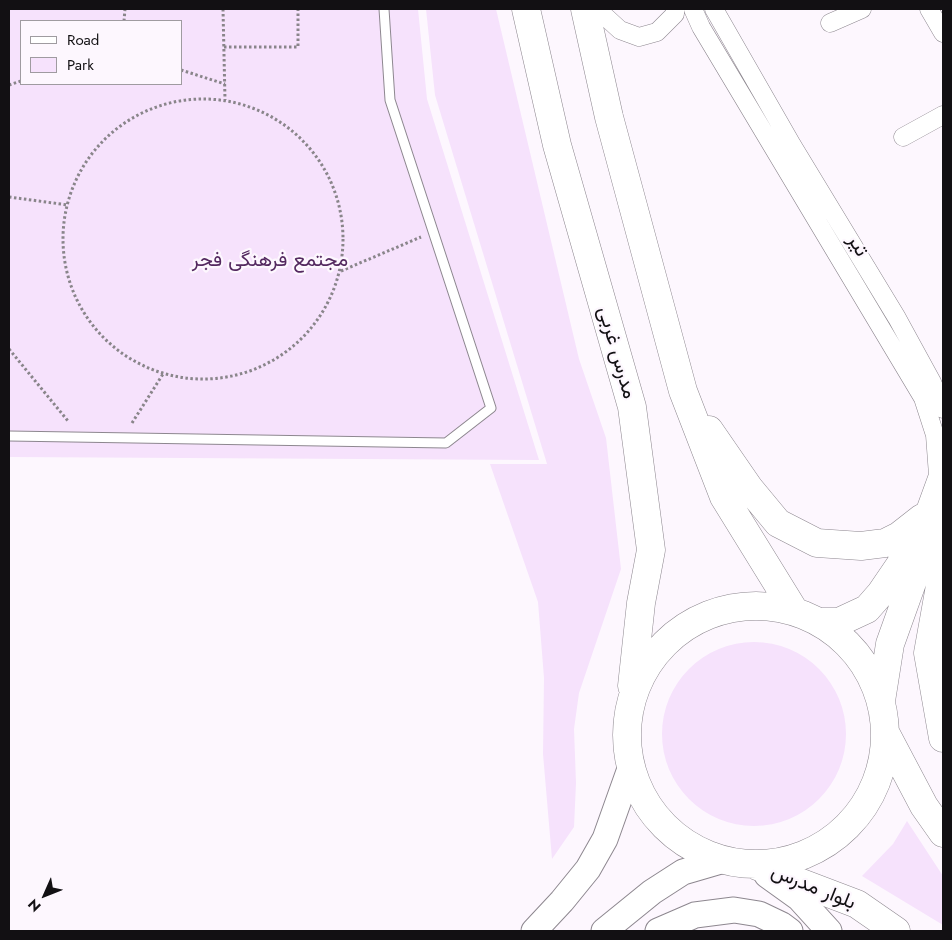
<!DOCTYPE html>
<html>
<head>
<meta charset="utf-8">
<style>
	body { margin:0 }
	#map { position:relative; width:952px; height:940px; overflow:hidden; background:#fdf7fe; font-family:Jost,sans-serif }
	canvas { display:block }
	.frame { position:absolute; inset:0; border:10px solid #121013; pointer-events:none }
	.legend { position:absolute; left:20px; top:20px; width:162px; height:65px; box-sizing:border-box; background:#fdf7fe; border:1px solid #9f9ba0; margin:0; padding:6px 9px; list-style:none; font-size:15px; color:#121013 }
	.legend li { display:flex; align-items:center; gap:10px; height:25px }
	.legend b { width:25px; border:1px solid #9f9ba0 }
	.north { position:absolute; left:20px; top:870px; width:50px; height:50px; -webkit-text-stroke:4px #fdf7fe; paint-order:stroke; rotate:226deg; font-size:14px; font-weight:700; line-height:20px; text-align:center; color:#121013 }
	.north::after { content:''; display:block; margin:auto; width:18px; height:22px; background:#121013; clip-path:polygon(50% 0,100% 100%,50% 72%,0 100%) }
</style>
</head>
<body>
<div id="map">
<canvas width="952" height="940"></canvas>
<div class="frame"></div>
<ul class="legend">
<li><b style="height:6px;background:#fff"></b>Road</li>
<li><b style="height:14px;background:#f6e2fc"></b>Park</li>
</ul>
<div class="north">N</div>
</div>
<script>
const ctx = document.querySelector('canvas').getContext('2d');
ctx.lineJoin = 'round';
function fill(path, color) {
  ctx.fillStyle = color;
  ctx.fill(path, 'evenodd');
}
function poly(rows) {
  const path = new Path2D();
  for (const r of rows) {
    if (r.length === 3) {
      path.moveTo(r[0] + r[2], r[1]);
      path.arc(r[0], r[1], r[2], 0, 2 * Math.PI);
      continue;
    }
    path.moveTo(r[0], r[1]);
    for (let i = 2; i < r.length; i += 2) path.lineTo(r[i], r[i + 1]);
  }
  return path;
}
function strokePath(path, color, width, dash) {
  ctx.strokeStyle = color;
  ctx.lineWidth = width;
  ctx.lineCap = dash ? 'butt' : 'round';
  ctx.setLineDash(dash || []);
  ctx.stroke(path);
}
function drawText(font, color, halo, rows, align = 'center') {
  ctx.font = font + ' Jost,Vazirmatn,sans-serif';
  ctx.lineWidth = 4.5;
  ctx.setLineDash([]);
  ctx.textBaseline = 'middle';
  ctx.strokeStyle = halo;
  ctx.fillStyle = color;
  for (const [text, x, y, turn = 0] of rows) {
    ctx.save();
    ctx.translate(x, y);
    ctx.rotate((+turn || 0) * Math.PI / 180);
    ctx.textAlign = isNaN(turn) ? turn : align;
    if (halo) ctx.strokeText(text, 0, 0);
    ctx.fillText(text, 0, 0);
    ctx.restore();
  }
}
fill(poly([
	[9,9,418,9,427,99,539,460,9,457],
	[21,21,181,21,181,84,21,84],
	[426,9,496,9,579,359,606,438,621,569,579,693,574,729,576,783,574,827,552,859,543,754,544,678,538,602,490,464,547,464,435,95],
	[754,734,92],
	[907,821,943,876,943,925,862,876,893,844]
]), '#f6e2fc');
const lane = poly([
	[9,436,446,443,491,408,390,100,384,9]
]);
const street = poly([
	[597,9,620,30,639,37,657,32,675,14,675,9],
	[693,9,701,27,923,398,935,435,938,475,926,508],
	[714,9,792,145,897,318,932,382,943,409],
	[929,9,943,33],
	[830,23,862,9],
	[903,137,943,115]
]);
const secondary = poly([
	[767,875,799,898,829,931],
	[534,931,562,901,588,869,605,839,631,766],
	[604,931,652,892,683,872,724,860],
	[658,931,695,915,734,910,759,914,782,925,790,931]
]);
const highway = poly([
	[526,9,557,145,632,407,651,550,641,603,632,686],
	[585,9,609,117,683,391,724,497,795,612],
	[709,430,749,488,778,523,817,543,861,546,885,543,899,536,922,518],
	[943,534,940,586,928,653,943,738],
	[756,735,129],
	[819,622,839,622,867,609,881,593,911,549,914,540],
	[881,701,890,644,943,496],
	[886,734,924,806,943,833],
	[757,866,857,904,896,931]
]);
strokePath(lane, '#8d878f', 11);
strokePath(street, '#8d878f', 19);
strokePath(secondary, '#8d878f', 27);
strokePath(highway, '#8d878f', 29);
strokePath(poly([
	[223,9,225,100],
	[124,21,125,9],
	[224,47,298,47,298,9],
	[181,70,225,84],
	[9,85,21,81],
	[203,239,140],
	[9,197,68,205],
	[341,271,421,237],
	[9,349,68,421],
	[132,423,163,374]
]), '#89858a', 3, [2.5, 2.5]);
strokePath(lane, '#fff', 9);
strokePath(street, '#fff', 18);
strokePath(secondary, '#fff', 25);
strokePath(highway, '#fff', 28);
drawText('20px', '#121013', '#fdf7fe', [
	["تیر",857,246,59],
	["مدرس غربی",616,353,74],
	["بلوار مدرس",813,888,22]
]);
drawText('20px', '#542960', '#fdf7fe', [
	["مجتمع فرهنگی فجر",270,261]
]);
</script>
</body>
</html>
